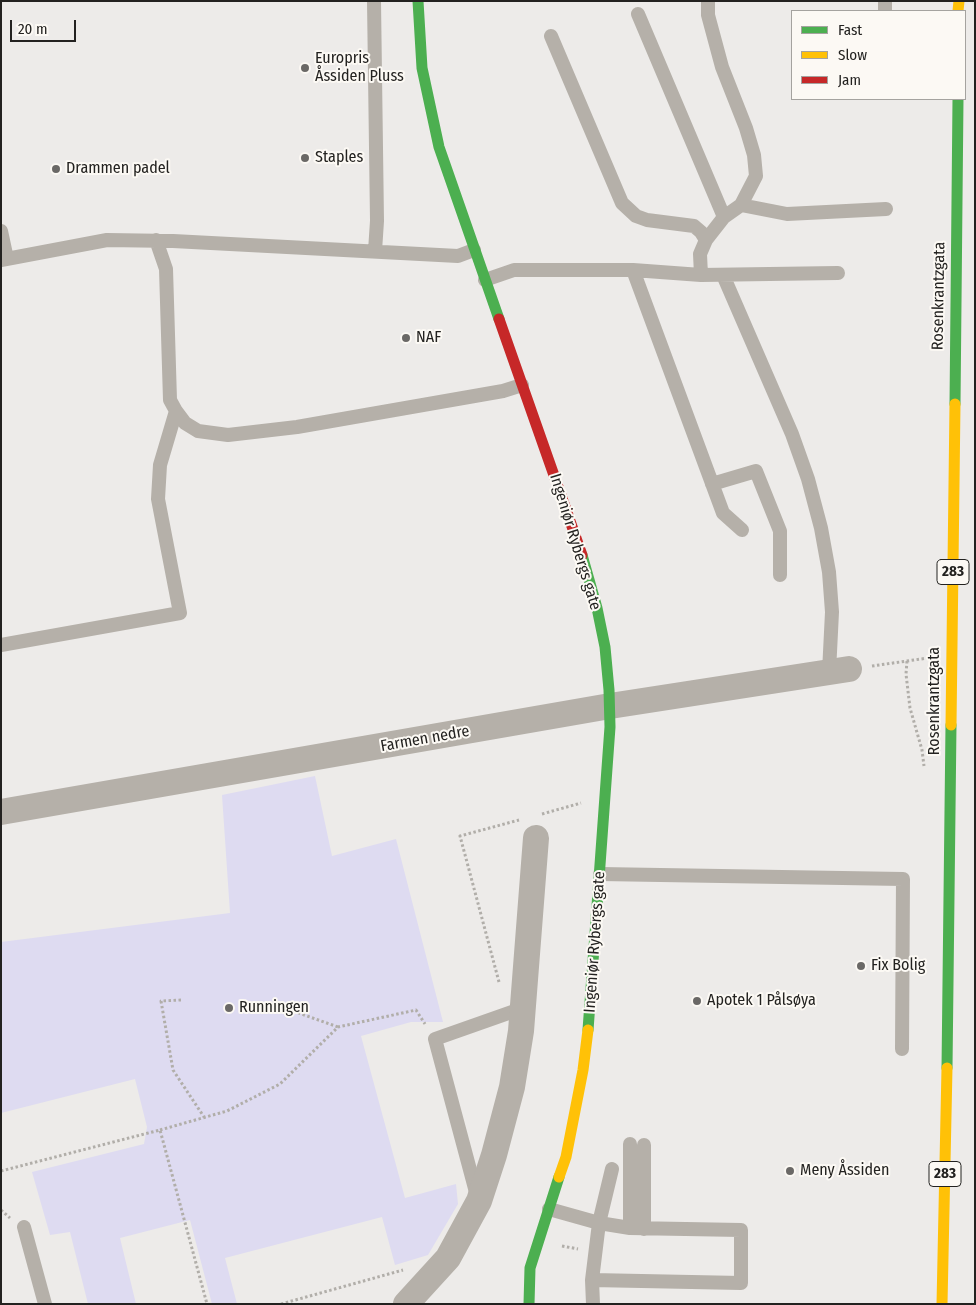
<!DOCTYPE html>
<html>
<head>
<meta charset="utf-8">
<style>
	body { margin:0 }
	#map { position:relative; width:976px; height:1305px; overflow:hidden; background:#edebe9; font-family:"Fira Sans Condensed",sans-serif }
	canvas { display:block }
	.frame { position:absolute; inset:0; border:2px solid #232220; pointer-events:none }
	.legend { position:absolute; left:791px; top:10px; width:175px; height:90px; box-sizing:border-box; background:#fcf9f4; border:1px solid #a5a39f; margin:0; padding:6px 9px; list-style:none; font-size:15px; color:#232220 }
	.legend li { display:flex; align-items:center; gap:10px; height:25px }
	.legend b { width:25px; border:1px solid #a5a39f }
	.scale { position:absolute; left:10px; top:20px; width:66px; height:22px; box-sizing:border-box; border:2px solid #232220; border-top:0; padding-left:6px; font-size:15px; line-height:18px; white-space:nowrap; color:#232220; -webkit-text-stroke:4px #fcf9f4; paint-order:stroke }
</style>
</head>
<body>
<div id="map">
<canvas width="976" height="1305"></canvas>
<div class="frame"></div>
<ul class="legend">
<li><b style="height:6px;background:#4caf50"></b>Fast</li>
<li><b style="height:6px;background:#ffc107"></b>Slow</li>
<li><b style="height:6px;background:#c62828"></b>Jam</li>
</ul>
<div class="scale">20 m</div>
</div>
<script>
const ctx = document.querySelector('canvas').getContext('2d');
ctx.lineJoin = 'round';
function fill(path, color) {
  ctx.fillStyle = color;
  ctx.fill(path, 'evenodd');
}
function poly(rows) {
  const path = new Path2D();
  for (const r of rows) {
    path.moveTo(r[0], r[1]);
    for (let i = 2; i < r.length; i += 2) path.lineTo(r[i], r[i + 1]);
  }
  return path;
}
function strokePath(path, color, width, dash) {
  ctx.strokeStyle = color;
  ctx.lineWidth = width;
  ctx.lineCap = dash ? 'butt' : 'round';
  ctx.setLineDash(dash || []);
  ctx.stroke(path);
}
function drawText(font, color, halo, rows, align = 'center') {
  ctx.font = font + ' "Fira Sans Condensed",sans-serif';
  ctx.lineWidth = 4;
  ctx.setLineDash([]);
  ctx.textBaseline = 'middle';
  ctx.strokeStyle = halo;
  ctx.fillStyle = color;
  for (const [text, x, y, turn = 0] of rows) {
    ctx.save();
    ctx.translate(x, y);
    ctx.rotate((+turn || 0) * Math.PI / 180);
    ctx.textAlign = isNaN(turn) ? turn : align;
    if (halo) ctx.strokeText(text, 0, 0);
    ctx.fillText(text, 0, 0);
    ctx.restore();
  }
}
fill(poly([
	[315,776,332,856,396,839,443,1022,411,1022,361,1036,405,1198,456,1184,458,1204,428,1255,395,1265,382,1217,225,1258,237,1304,212,1304,190,1220,120,1238,136,1304,88,1304,70,1232,50,1235,32,1172,144,1144,147,1127,135,1079,1,1113,1,942,230,913,222,795]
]), '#dedbf1');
strokePath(poly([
	[907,661,906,674,910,708,922,750,924,766],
	[872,666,928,658],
	[542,814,581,803],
	[499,982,460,836,519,820],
	[181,1000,161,1001,173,1070,204,1117],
	[279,1006,338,1027],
	[160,1130,227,1111,280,1084,338,1027,416,1010,425,1024],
	[1,1171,160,1130,207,1304],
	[1,1210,10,1218],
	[562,1246,578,1249],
	[281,1304,403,1270]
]), '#b1aea9', 3, [2.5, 2.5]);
strokePath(poly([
	[374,1,377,221,375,251],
	[885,1,885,11],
	[638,14,724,217],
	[551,36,622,203,636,216,647,220,694,226,701,232,706,240],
	[741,205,787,214,886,209],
	[1,231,7,259],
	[156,240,166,269,170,400,176,411,185,423,198,431,228,435,297,427,503,391,522,385],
	[1,260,107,240,173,241,458,256,474,250],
	[633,270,723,513,742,530],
	[701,275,700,254,706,240,724,217,741,205,756,176,754,155,746,128,722,67,708,15,708,1],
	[723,275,792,434,808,479,821,528,829,572,832,612,829,672],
	[485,280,514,270,633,270,701,275,838,273],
	[712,484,756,471,780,531,780,575],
	[1,645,180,613,158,499,160,465,176,411],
	[600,874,903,879,902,1049],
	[630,1144,630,1228],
	[644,1145,644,1229],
	[477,1196,435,1039,523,1008],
	[549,1209,599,1223,630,1228,741,1230,741,1283,592,1280],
	[24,1227,45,1304],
	[593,1304,592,1280,599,1223,612,1169]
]), '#b5b0a9', 14);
strokePath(poly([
	[1,812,610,706,849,669],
	[406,1304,448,1258,479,1201,494,1155,512,1087,521,1031,536,838]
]), '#b5b0a9', 26);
strokePath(poly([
	[418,1,422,68,439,147,499,319],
	[955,404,958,99],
	[582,555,597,608,605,647,609,690,610,727,588,1030],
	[947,1068,951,725],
	[529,1304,530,1268,559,1177]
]), '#4caf50', 11);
strokePath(poly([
	[958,11,959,1],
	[951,725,955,404],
	[559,1177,566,1157,583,1070,588,1030],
	[942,1304,947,1068]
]), '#ffc107', 11);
strokePath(poly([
	[499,319,582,555]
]), '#c62828', 11);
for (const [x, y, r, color] of [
	[305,68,5,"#6a6866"],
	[305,158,5,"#6a6866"],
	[56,169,5,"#6a6866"],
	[406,338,5,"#6a6866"],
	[861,966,5,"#6a6866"],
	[697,1001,5,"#6a6866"],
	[229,1008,5,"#6a6866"],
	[790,1171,5,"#6a6866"]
]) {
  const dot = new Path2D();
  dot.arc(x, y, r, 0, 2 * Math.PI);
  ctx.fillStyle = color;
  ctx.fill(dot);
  strokePath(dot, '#fcf9f4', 2);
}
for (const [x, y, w] of [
	[953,572,32],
	[945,1174,32]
]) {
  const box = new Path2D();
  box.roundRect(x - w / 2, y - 12.5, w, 25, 4);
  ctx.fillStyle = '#fcf9f4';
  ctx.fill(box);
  strokePath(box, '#232220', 1);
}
drawText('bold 15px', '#232220', null, [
	["283",953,572],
	["283",945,1174]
]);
drawText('16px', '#232220', '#fcf9f4', [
	["Europris",315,59],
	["Åssiden Pluss",315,77],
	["Staples",315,158],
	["Drammen padel",66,169],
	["NAF",416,338],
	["Fix Bolig",871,966],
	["Apotek 1 Pålsøya",707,1001],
	["Runningen",239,1008],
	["Meny Åssiden",800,1171]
], 'left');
drawText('16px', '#232220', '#fcf9f4', [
	["Rosenkrantzgata",939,296,-89],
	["Ingeniør Rybergs gate",575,542,73],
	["Rosenkrantzgata",935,701,-90],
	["Farmen nedre",425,739,-10],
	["Ingeniør Rybergs gate",595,942,-86]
]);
</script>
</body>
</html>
